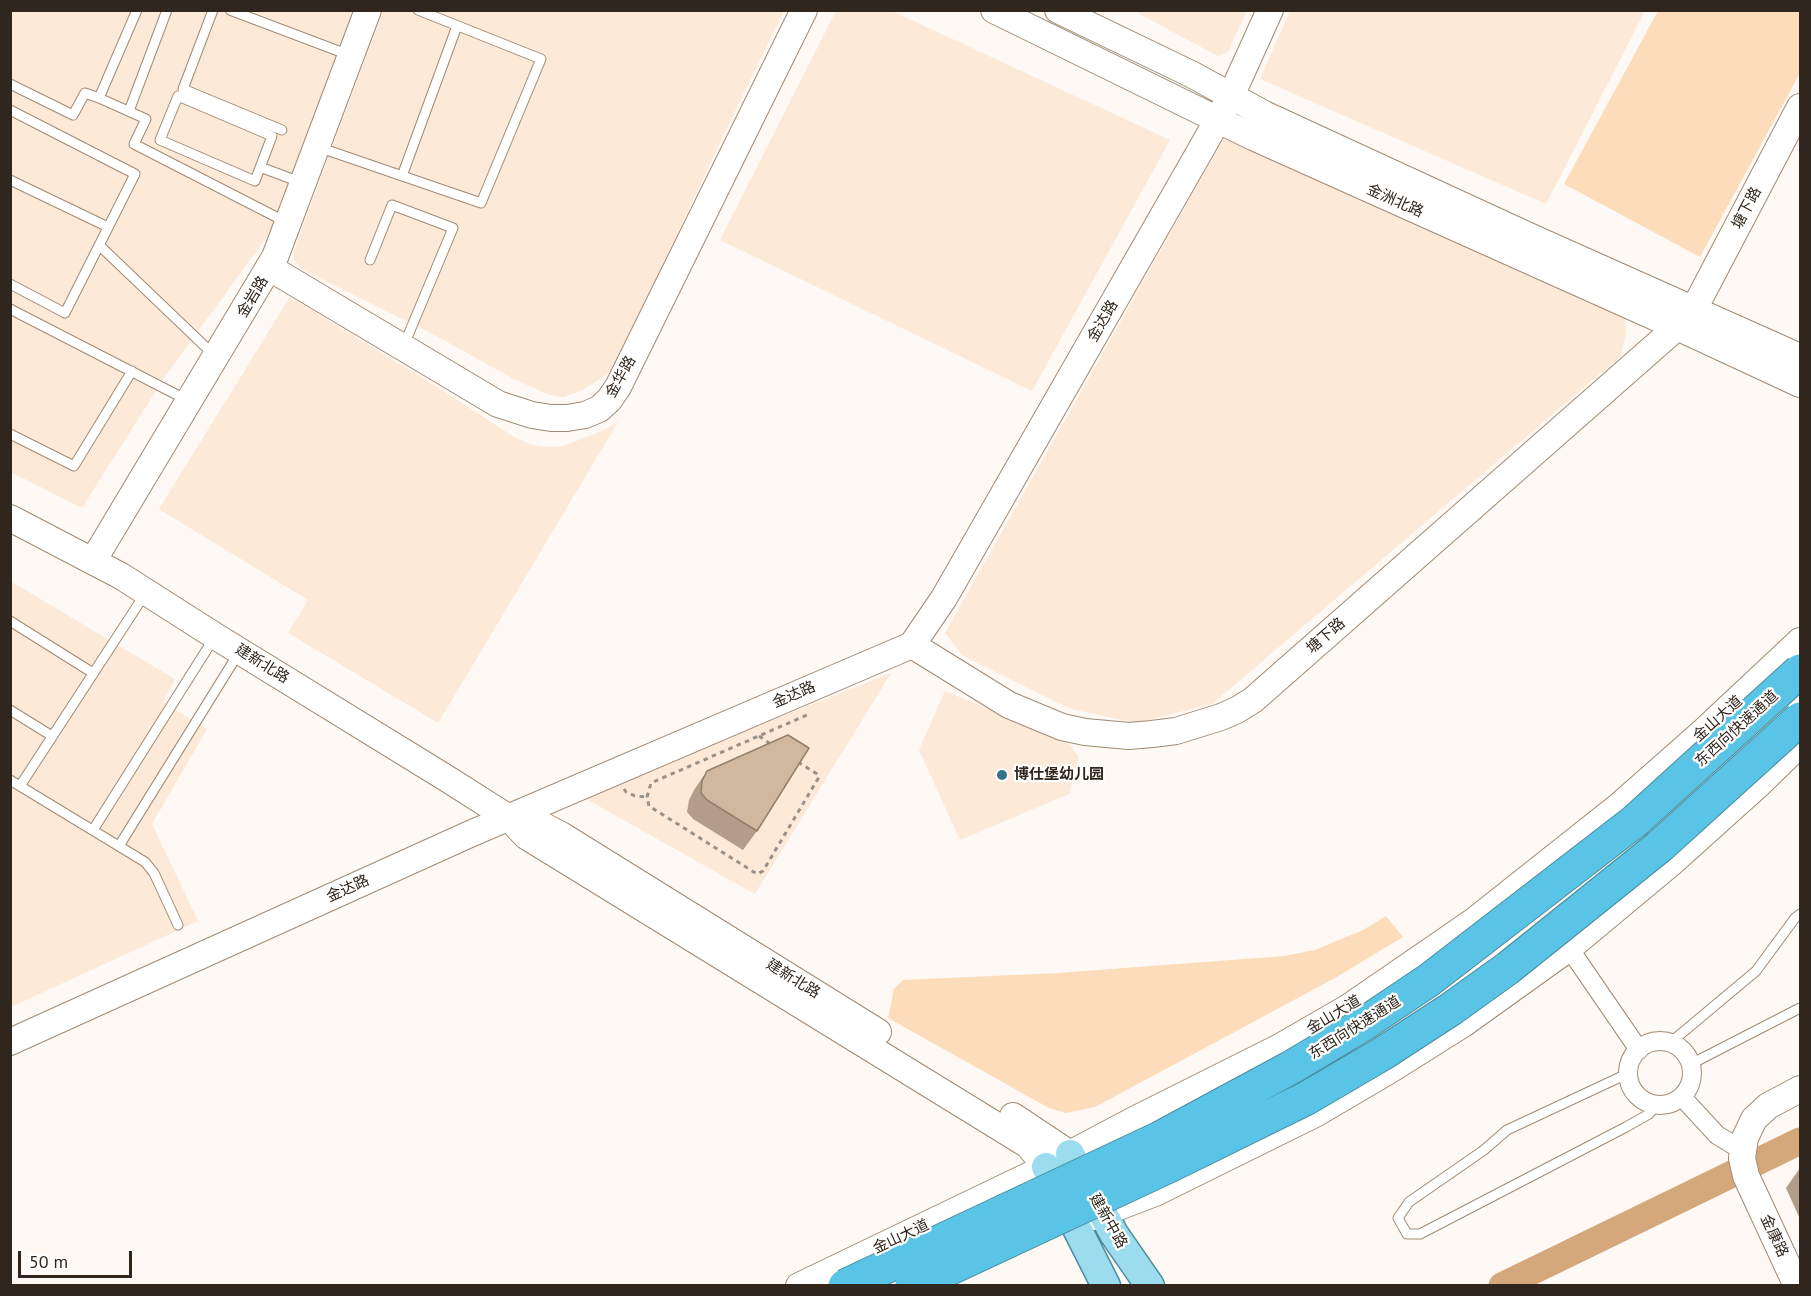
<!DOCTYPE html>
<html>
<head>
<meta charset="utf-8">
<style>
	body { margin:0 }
	#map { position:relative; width:1811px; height:1296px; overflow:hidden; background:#fef9f4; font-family:"PT Sans",sans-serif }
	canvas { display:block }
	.frame { position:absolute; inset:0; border:12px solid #30261d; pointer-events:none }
	.scale { position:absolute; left:18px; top:1251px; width:114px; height:27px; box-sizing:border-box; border:3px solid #30261d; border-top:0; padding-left:8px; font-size:18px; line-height:21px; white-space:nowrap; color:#30261d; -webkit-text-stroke:4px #fff; paint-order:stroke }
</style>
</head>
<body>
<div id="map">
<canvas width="1811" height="1296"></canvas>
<div class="frame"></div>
<div class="scale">50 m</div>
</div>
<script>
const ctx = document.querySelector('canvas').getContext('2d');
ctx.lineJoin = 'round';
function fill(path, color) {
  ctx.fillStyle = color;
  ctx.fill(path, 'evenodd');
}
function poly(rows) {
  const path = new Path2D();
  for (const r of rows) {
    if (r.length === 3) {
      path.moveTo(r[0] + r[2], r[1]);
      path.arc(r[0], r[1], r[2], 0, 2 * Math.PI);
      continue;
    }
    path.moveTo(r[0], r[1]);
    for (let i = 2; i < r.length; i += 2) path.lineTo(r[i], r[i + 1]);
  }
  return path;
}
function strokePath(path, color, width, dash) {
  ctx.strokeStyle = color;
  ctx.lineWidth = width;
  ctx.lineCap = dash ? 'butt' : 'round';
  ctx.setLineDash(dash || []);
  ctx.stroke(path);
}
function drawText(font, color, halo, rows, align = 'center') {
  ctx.font = font + ' "PT Sans","Noto Sans SC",sans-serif';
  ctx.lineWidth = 4.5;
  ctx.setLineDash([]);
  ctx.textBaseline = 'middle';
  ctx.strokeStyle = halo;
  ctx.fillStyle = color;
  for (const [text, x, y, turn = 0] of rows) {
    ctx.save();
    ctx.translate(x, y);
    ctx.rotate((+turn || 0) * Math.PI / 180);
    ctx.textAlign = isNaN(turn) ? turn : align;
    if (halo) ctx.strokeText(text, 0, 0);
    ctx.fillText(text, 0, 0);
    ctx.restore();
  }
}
fill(poly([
	[10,11,356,11,271,231,164,378,82,508,11,472],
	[383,11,784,11,724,134,619,359,608,373,594,383,580,391,564,397,549,395,512,378,429,332,303,270,294,260,294,250],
	[836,11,892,11,1170,140,1032,391,720,240],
	[1134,11,1247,11,1228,52,1218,56],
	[1290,11,1290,10,1645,11,1546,204,1260,79],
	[1224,138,1625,316,1626,332,1621,356,1212,704,1136,723,1071,709,963,656,945,633],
	[290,297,439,388,514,437,532,445,548,447,563,446,602,431,618,422,438,723,288,633,308,600,159,509],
	[10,581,175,679,163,702,207,729,152,824,198,921,11,1007],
	[891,673,755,894,581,796],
	[945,691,1066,741,1079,757,1069,794,960,840,919,750]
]), '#fde9d7');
fill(poly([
	[1658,11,1800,11,1800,73,1700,257,1564,184],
	[1386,916,1403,937,1335,978,1095,1107,1066,1113,1049,1108,888,1018,894,989,903,980,1058,973,1284,956,1315,950,1363,930]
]), '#fddcbc');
strokePath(poly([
	[1502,1286,1800,1141]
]), '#d5a87c', 27);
const lane = poly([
	[137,10,99,98,146,119,134,144,286,222],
	[213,10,183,89,282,130],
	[230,10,349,55],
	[10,84,73,115,85,93,99,98],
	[178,96,272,136,255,181,160,140,178,96],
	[10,110,135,174,65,313,10,284],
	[129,111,167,10],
	[318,147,481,203,541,59,418,10],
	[260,167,300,182],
	[402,176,457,26],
	[10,180,108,227],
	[99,245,214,355],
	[370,260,392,205,453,228,404,345],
	[10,309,187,400],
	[10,434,74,466,132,371],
	[10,621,93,673],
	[10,710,52,736],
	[10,780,145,862,154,873,178,925],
	[20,786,145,594],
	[93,830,214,638],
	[119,846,238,654],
	[1670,1043,1756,971,1795,918,1800,914],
	[1691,1064,1800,1008],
	[1629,1073,1507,1130,1484,1150,1409,1202,1398,1218,1407,1234,1420,1234,1626,1127,1649,1114,1657,1105]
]);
const street = poly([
	[1569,948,1639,1050],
	[1660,1073,32],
	[1682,1097,1717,1135,1735,1146,1743,1148]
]);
const secondary = poly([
	[994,10,1253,137,1677,327,1800,384],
	[1058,10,1191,74,1264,114,1531,237,1800,357],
	[270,268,498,404,532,415,551,418,567,418,585,415,599,409,609,400,618,387,804,10],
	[1694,309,1800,107],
	[10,518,121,576,215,636,446,778,509,818,526,836,1028,1145,1046,1167],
	[93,561,275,257,368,10],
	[912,645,1009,705,1062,727,1085,732,1129,736,1152,734,1176,731,1221,717,1237,710,1253,700,1677,327],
	[512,819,544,826,561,835,878,1032],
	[10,1042,470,834,912,645,944,598,1199,153,1231,96,1270,10],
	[1013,1116,1070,1154],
	[1092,1217,1155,1193,1315,1114,1390,1070,1463,1024,1569,948,1671,863,1760,783,1800,744],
	[799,1286,1030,1175,1132,1121,1278,1048,1349,1007,1474,921,1619,806,1704,731,1800,641],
	[1797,1286,1746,1176,1742,1158,1745,1138,1754,1119,1768,1106,1800,1089]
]);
const primary = poly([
	[1070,1154,1114,1234,1150,1286],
	[1046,1167,1106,1286]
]);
strokePath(lane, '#a28a73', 11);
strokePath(street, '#a28a73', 20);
strokePath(secondary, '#a28a73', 28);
strokePath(primary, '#4b8d9f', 31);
strokePath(poly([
	[759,736,772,745],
	[798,762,817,774,819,777,763,871,757,874,649,806,647,797,651,783,807,715],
	[624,789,626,792,635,796,647,797]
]), '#98918a', 3, [4.5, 4.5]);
strokePath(lane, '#fff', 9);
strokePath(street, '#fff', 18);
strokePath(secondary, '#fff', 26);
strokePath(primary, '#9bdcef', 28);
const highwayBridge = poly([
	[845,1286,1160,1138,1290,1068,1362,1025,1429,980,1635,821,1800,671],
	[912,1286,1171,1165,1307,1098,1382,1054,1451,1009,1508,968,1660,846,1800,719]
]);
strokePath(highwayBridge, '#4b8d9f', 35, []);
strokePath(highwayBridge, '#59c4e5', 33);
fill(poly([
	[707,771,757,831,743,850,693,819,687,812,689,800,694,790],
	[1800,1168,1800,1219,1786,1188]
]), '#b39d89');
const building = poly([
	[788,735,809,748,757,831,707,800,701,793,702,781,707,771,788,735]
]);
fill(building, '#d0b79f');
strokePath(building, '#92806f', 1.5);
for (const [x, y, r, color] of [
	[1002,775,6,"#337387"]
]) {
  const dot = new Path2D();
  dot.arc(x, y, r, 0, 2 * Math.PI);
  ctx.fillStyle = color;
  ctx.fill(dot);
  strokePath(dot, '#fff', 2);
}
drawText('15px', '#30261d', '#fff', [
	["金洲北路",1395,201,24],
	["塘下路",1747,208,-62],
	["金岩路",253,297,-59],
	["金达路",1103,321,-60],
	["金华路",621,377,-61],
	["塘下路",1326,636,-41],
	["建新北路",262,664,32],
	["金达路",794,695,-23],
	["金山大道",1718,719,-42],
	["东西向快速通道",1737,729,-42],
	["金达路",348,889,-24],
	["建新北路",793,979,32],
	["金山大道",1334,1015,-31],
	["东西向快速通道",1355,1028,-32],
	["建新中路",1108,1221,60],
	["金康路",1774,1236,65],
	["金山大道",901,1237,-25]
]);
drawText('bold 15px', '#30261d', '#fff', [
	["博仕堡幼儿园",1014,775]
], 'left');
</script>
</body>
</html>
